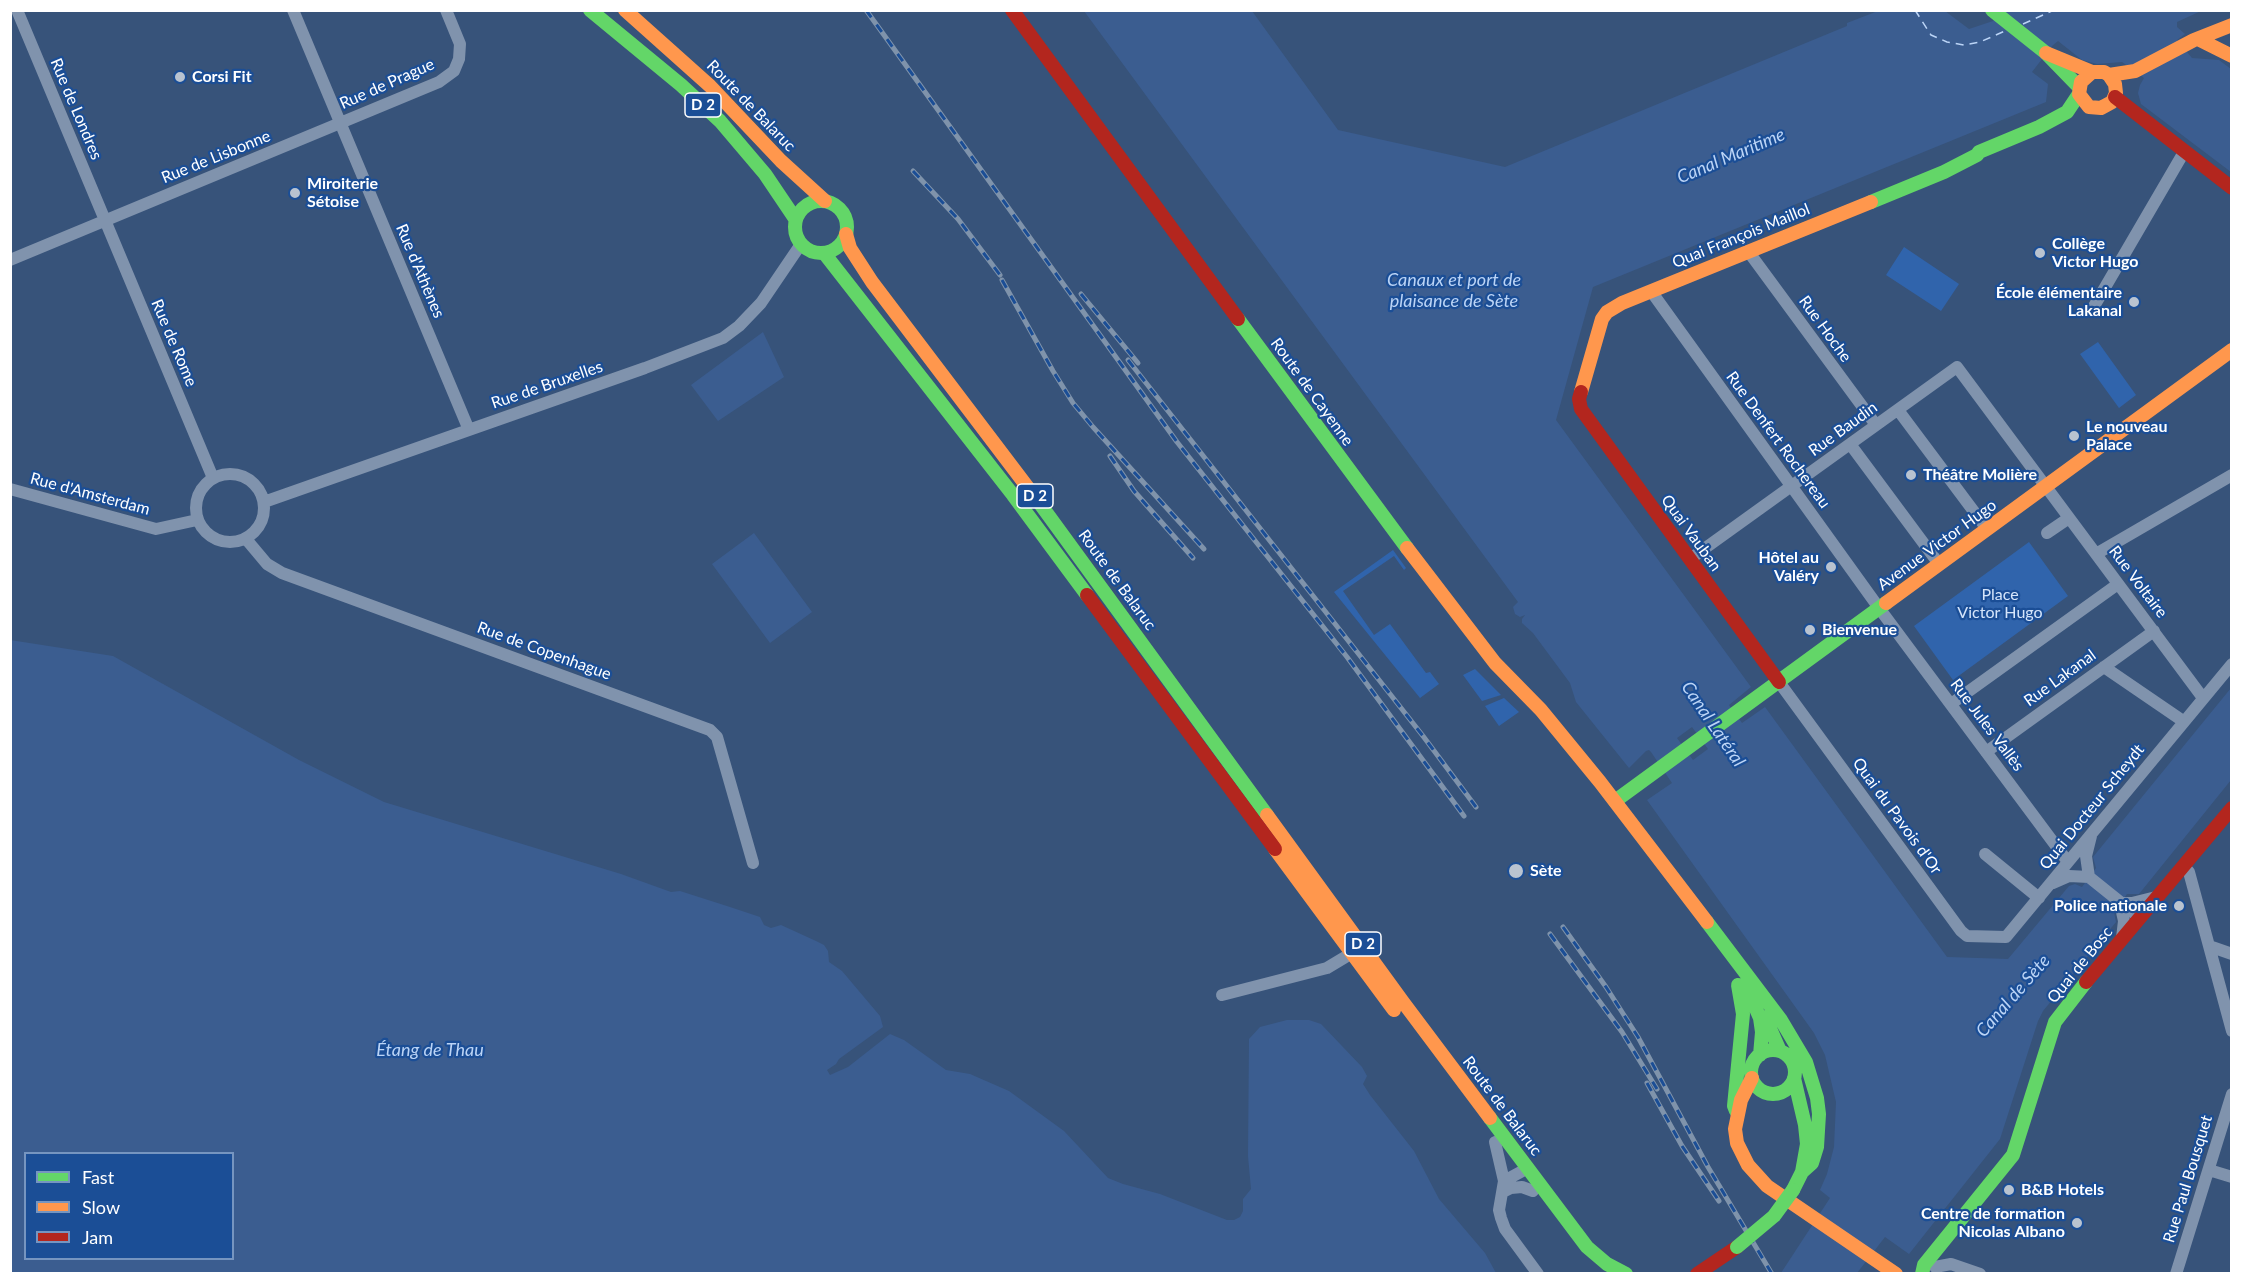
<!DOCTYPE html>
<html>
<head>
<meta charset="utf-8">
<style>
	body { margin:0 }
	#map { position:relative; width:2242px; height:1284px; overflow:hidden; background:#37537a; font-family:Lato,sans-serif }
	canvas { display:block }
	.frame { position:absolute; inset:0; border:12px solid #fff; pointer-events:none }
	.legend { position:absolute; left:24px; top:1152px; width:210px; height:108px; box-sizing:border-box; background:#1b4e96; border:2px solid #7695c0; margin:0; padding:8px 10px; list-style:none; font-size:18px; color:#fff }
	.legend li { display:flex; align-items:center; gap:12px; height:30px }
	.legend b { width:30px; border:2px solid #7695c0 }
</style>
</head>
<body>
<div id="map">
<canvas width="2242" height="1284"></canvas>
<div class="frame"></div>
<ul class="legend">
<li><b style="height:8px;background:#63d668"></b>Fast</li>
<li><b style="height:8px;background:#ff974d"></b>Slow</li>
<li><b style="height:8px;background:#b3261e"></b>Jam</li>
</ul>
</div>
<script>
const ctx = document.querySelector('canvas').getContext('2d');
ctx.lineJoin = 'round';
function fill(path, color) {
  ctx.fillStyle = color;
  ctx.fill(path, 'evenodd');
}
function poly(rows) {
  const path = new Path2D();
  for (const r of rows) {
    if (r.length === 3) {
      path.moveTo(r[0] + r[2], r[1]);
      path.arc(r[0], r[1], r[2], 0, 2 * Math.PI);
      continue;
    }
    path.moveTo(r[0], r[1]);
    for (let i = 2; i < r.length; i += 2) path.lineTo(r[i], r[i + 1]);
  }
  return path;
}
function strokePath(path, color, width, dash) {
  ctx.strokeStyle = color;
  ctx.lineWidth = width;
  ctx.lineCap = dash ? 'butt' : 'round';
  ctx.setLineDash(dash || []);
  ctx.stroke(path);
}
function drawText(font, color, halo, rows, align = 'center') {
  ctx.font = font + ' Lato,sans-serif';
  ctx.lineWidth = 4.5;
  ctx.setLineDash([]);
  ctx.textBaseline = 'middle';
  ctx.strokeStyle = halo;
  ctx.fillStyle = color;
  for (const [text, x, y, turn = 0] of rows) {
    ctx.save();
    ctx.translate(x, y);
    ctx.rotate((+turn || 0) * Math.PI / 180);
    ctx.textAlign = isNaN(turn) ? turn : align;
    if (halo) ctx.strokeText(text, 0, 0);
    ctx.fillText(text, 0, 0);
    ctx.restore();
  }
}
fill(poly([
	[1904,247,1959,284,1941,311,1886,275],
	[2098,342,2136,395,2119,408,2080,354],
	[2029,542,2068,596,1953,680,1914,626],
	[1393,550,1406,568,1404,570,1394,556,1343,591,1374,635,1390,624,1426,673,1430,672,1439,684,1420,698,1334,592],
	[1475,669,1501,695,1482,701,1463,675],
	[1504,698,1519,712,1499,726,1485,706]
]), '#3064ac');
fill(poly([
	[1084,11,1252,11,1338,130,1505,167,1847,26,1847,23,1878,11,1945,11,1969,29,1993,21,2002,11,2201,11,2177,22,2177,27,2185,34,2177,40,2192,58,2219,60,2231,69,2231,172,2141,104,2138,93,2140,85,2144,78,2135,71,2122,62,2097,64,2082,60,2058,41,2052,46,2032,72,2048,84,2046,102,1593,287,1556,420,1751,687,1729,705,1742,723,1765,707,1947,957,2008,959,2069,886,2075,884,2082,887,2096,868,2093,857,2231,688,2231,780,2139,894,2127,894,2114,912,2116,922,2043,1011,2038,1021,2000,1139,1909,1254,1885,1237,1857,1273,1781,1273,1830,1198,1820,1190,1827,1174,1834,1147,1836,1102,1825,1055,1814,1033,1647,800,1672,783,1651,752,1649,750,1646,751,1629,768,1576,702,1570,683,1533,633,1522,623,1522,619,1525,615,1520,617,1515,614,1513,607,1518,602],
	[1692,727,1708,749,1693,760,1677,738],
	[763,332,784,377,718,421,691,385],
	[754,533,812,612,770,643,712,564],
	[10,640,113,656,299,760,384,802,621,874,671,892,680,891,730,907,760,917,764,925,771,928,781,925,816,941,824,945,828,951,829,962,842,971,880,1016,883,1027,839,1059,836,1064,827,1070,830,1075,848,1067,890,1034,904,1040,946,1070,970,1074,1009,1091,1064,1131,1108,1178,1123,1184,1160,1194,1227,1220,1234,1220,1240,1217,1243,1211,1243,1199,1251,1189,1248,1156,1249,1039,1260,1027,1287,1020,1309,1020,1321,1024,1362,1067,1367,1076,1363,1084,1370,1095,1414,1151,1439,1199,1485,1253,1496,1273,11,1273],
	[26,1154,232,1154,232,1258,26,1258]
]), '#3b5d90');
strokePath(poly([
	[1915,10,1931,35,1947,42,1964,45,1980,42,2005,31],
	[2023,24,2054,10]
]), '#bbd4f6', 1.5, [8, 6]);
strokePath(poly([
	[17,10,213,478],
	[293,10,469,430],
	[1748,251,1876,425],
	[10,260,439,82,454,71,459,59,460,44,446,10],
	[1651,291,1879,608,2068,862],
	[2093,308,2184,152],
	[1898,410,1987,529],
	[1850,444,1939,564],
	[230,508,34],
	[10,489,156,529,197,520],
	[264,502,645,368,723,338,739,326,761,303,801,244],
	[2047,533,2069,518],
	[246,539,267,564,282,573,710,730,717,737,753,863],
	[2096,554,2232,475],
	[1690,559,1957,367,2203,698],
	[2104,667,2183,721],
	[1779,682,1961,931,1967,936,2006,937,2232,664],
	[1951,704,2118,584],
	[1986,752,2154,631],
	[1985,854,2039,898],
	[2184,866,2189,872,2232,1031],
	[2089,877,2140,918],
	[2089,877,2086,856,2091,836],
	[2053,883,2069,876,2089,877],
	[2120,903,2132,903,2156,897],
	[2120,903,2124,921,2122,938],
	[2209,946,2232,954],
	[1222,995,1327,968,1352,953],
	[1495,1142,1504,1181,1499,1210,1501,1218,1505,1229,1538,1274],
	[2209,1170,2232,1177],
	[1504,1181,1528,1168],
	[1503,1192,1511,1188,1522,1187,1533,1191],
	[1935,1267,1951,1264,1980,1274],
	[2176,1274,2232,1094]
]), '#8093ad', 12);
strokePath(poly([
	[590,10,681,85,720,121,765,174,796,220],
	[1992,10,2046,53,2079,87],
	[821,227,26],
	[1871,202,1944,172,1977,155,1979,152,2039,127,2067,112,2079,94],
	[824,253,1013,495,1087,595],
	[1238,319,1407,548],
	[1038,501,1267,815],
	[1615,801,1886,603],
	[1707,922,1781,1020,1806,1062,1817,1098,1819,1114,1817,1147,1812,1163,1802,1172],
	[1745,984,1760,1018,1762,1032,1760,1055],
	[1765,1017,1780,1051],
	[1773,1072,22],
	[1736,1111,1734,1106,1743,1014,1738,985],
	[1490,1118,1587,1247,1607,1264,1626,1274],
	[1793,1190,1802,1172,1807,1144,1805,1125,1794,1078],
	[1922,1274,1924,1265,2013,1155,2055,1022,2086,982]
]), '#63d668', 14);
strokePath(poly([
	[625,10,710,86,781,161,825,201],
	[2198,39,2232,56],
	[2046,53,2092,72,2104,72,2109,75,2115,84,2116,93,2112,102,2101,108,2089,107,2079,94,2081,82,2092,72],
	[2109,75,2135,71,2194,40,2232,25],
	[846,234,850,248,872,282,1038,501],
	[1581,392,1602,319,1607,312,1622,303,1871,202],
	[1407,548,1495,663,1541,710,1600,782,1707,922],
	[1886,603,2232,350],
	[1267,815,1403,1002,1490,1118],
	[1275,849,1394,1010],
	[1752,1078,1741,1100,1735,1129,1737,1143,1748,1165,1767,1186,1896,1274]
]), '#ff974d', 14);
strokePath(poly([
	[1012,10,1238,319],
	[2115,97,2232,188],
	[1581,392,1579,399,1581,409,1779,682],
	[1087,595,1275,849],
	[2086,982,2232,808],
	[1697,1274,1737,1247]
]), '#b3261e', 14);
const rail = poly([
	[866,10,1177,442,1347,657,1464,816],
	[913,171,958,219,1000,275],
	[1002,280,1053,371,1073,403,1093,427,1204,549],
	[1081,294,1138,363],
	[1128,360,1423,736,1476,807],
	[1110,456,1134,491,1193,558],
	[1563,927,1606,987,1638,1037,1708,1167,1772,1274],
	[1550,934,1622,1032,1657,1089],
	[1647,1083,1682,1146,1719,1201]
]);
strokePath(rail, '#7f93ab', 5);
strokePath(rail, '#1b4e96', 3, [9]);
strokePath(poly([
	[1737,1247,1774,1216,1793,1190]
]), '#63d668', 14);
for (const [x, y, r, color] of [
	[180,77,6,"#b9c3d0"],
	[295,193,6,"#b9c3d0"],
	[2040,253,6,"#b9c3d0"],
	[2134,302,6,"#b9c3d0"],
	[2074,436,6,"#b9c3d0"],
	[1911,475,6,"#b9c3d0"],
	[1831,567,6,"#b9c3d0"],
	[1810,630,6,"#b9c3d0"],
	[1516,871,8,"#b9c3d0"],
	[2179,906,6,"#b9c3d0"],
	[2009,1190,6,"#b9c3d0"],
	[2077,1223,6,"#b9c3d0"]
]) {
  const dot = new Path2D();
  dot.arc(x, y, r, 0, 2 * Math.PI);
  ctx.fillStyle = color;
  ctx.fill(dot);
  strokePath(dot, '#1b4e96', 2);
}
for (const [x, y, w] of [
	[703,105,36],
	[1035,496,36],
	[1363,944,36]
]) {
  const box = new Path2D();
  box.roundRect(x - w / 2, y - 12, w, 24, 4.5);
  ctx.fillStyle = '#1b4e96';
  ctx.fill(box);
  strokePath(box, '#fff', 1.5);
}
drawText('bold 15px', '#fff', null, [
	["D 2",703,105],
	["D 2",1035,496],
	["D 2",1363,944]
]);
drawText('bold 16px', '#fff', '#1b4e96', [
	["Corsi Fit",192,77],
	["Miroiterie",307,184],
	["Sétoise",307,202],
	["Collège",2052,244],
	["Victor Hugo",2052,262],
	["École élémentaire",2122,293,"right"],
	["Lakanal",2122,311,"right"],
	["Le nouveau",2086,427],
	["Palace",2086,445],
	["Théâtre Molière",1923,475],
	["Hôtel au",1819,558,"right"],
	["Valéry",1819,576,"right"],
	["Bienvenue",1822,630],
	["Sète",1530,871],
	["Police nationale",2167,906,"right"],
	["B&B Hotels",2021,1190],
	["Centre de formation",2065,1214,"right"],
	["Nicolas Albano",2065,1232,"right"]
], 'left');
drawText('16px', '#fff', '#1b4e96', [
	["Rue de Prague",387,84,-24],
	["Route de Balaruc",751,106,46],
	["Rue de Londres",76,109,67],
	["Rue de Lisbonne",216,157,-22],
	["Quai François Maillol",1741,236,-22],
	["Rue d'Athènes",420,271,67],
	["Rue Hoche",1825,329,54],
	["Rue de Rome",174,343,67],
	["Rue de Bruxelles",547,385,-19],
	["Route de Cayenne",1312,392,54],
	["Rue Baudin",1843,429,-36],
	["Rue Denfert Rochereau",1778,440,54],
	["Rue d'Amsterdam",90,494,15],
	["Quai Vauban",1691,533,54],
	["Avenue Victor Hugo",1937,545,-36],
	["Route de Balaruc",1117,580,54],
	["Rue Voltaire",2138,582,53],
	["Rue de Copenhague",544,651,20],
	["Rue Lakanal",2060,678,-36],
	["Rue Jules Vallès",1987,725,53],
	["Quai Docteur Scheydt",2092,807,-51],
	["Quai du Pavois d'Or",1897,816,54],
	["Quai de Bosc",2080,965,-51],
	["Route de Balaruc",1502,1106,53],
	["Rue Paul Bousquet",2188,1179,-73]
]);
drawText('16px', '#d5e5fb', '#1b4e96', [
	["Place",2000,595],
	["Victor Hugo",2000,613]
]);
drawText('italic 18px', '#bbd4f6', '#1b4e96', [
	["Canal Maritime",1731,156,-23],
	["Canaux et port de",1454,280],
	["plaisance de Sète",1454,301],
	["Canal Latéral",1713,724,56],
	["Canal de Sète",2013,996,-49],
	["Étang de Thau",430,1050]
]);
</script>
</body>
</html>
